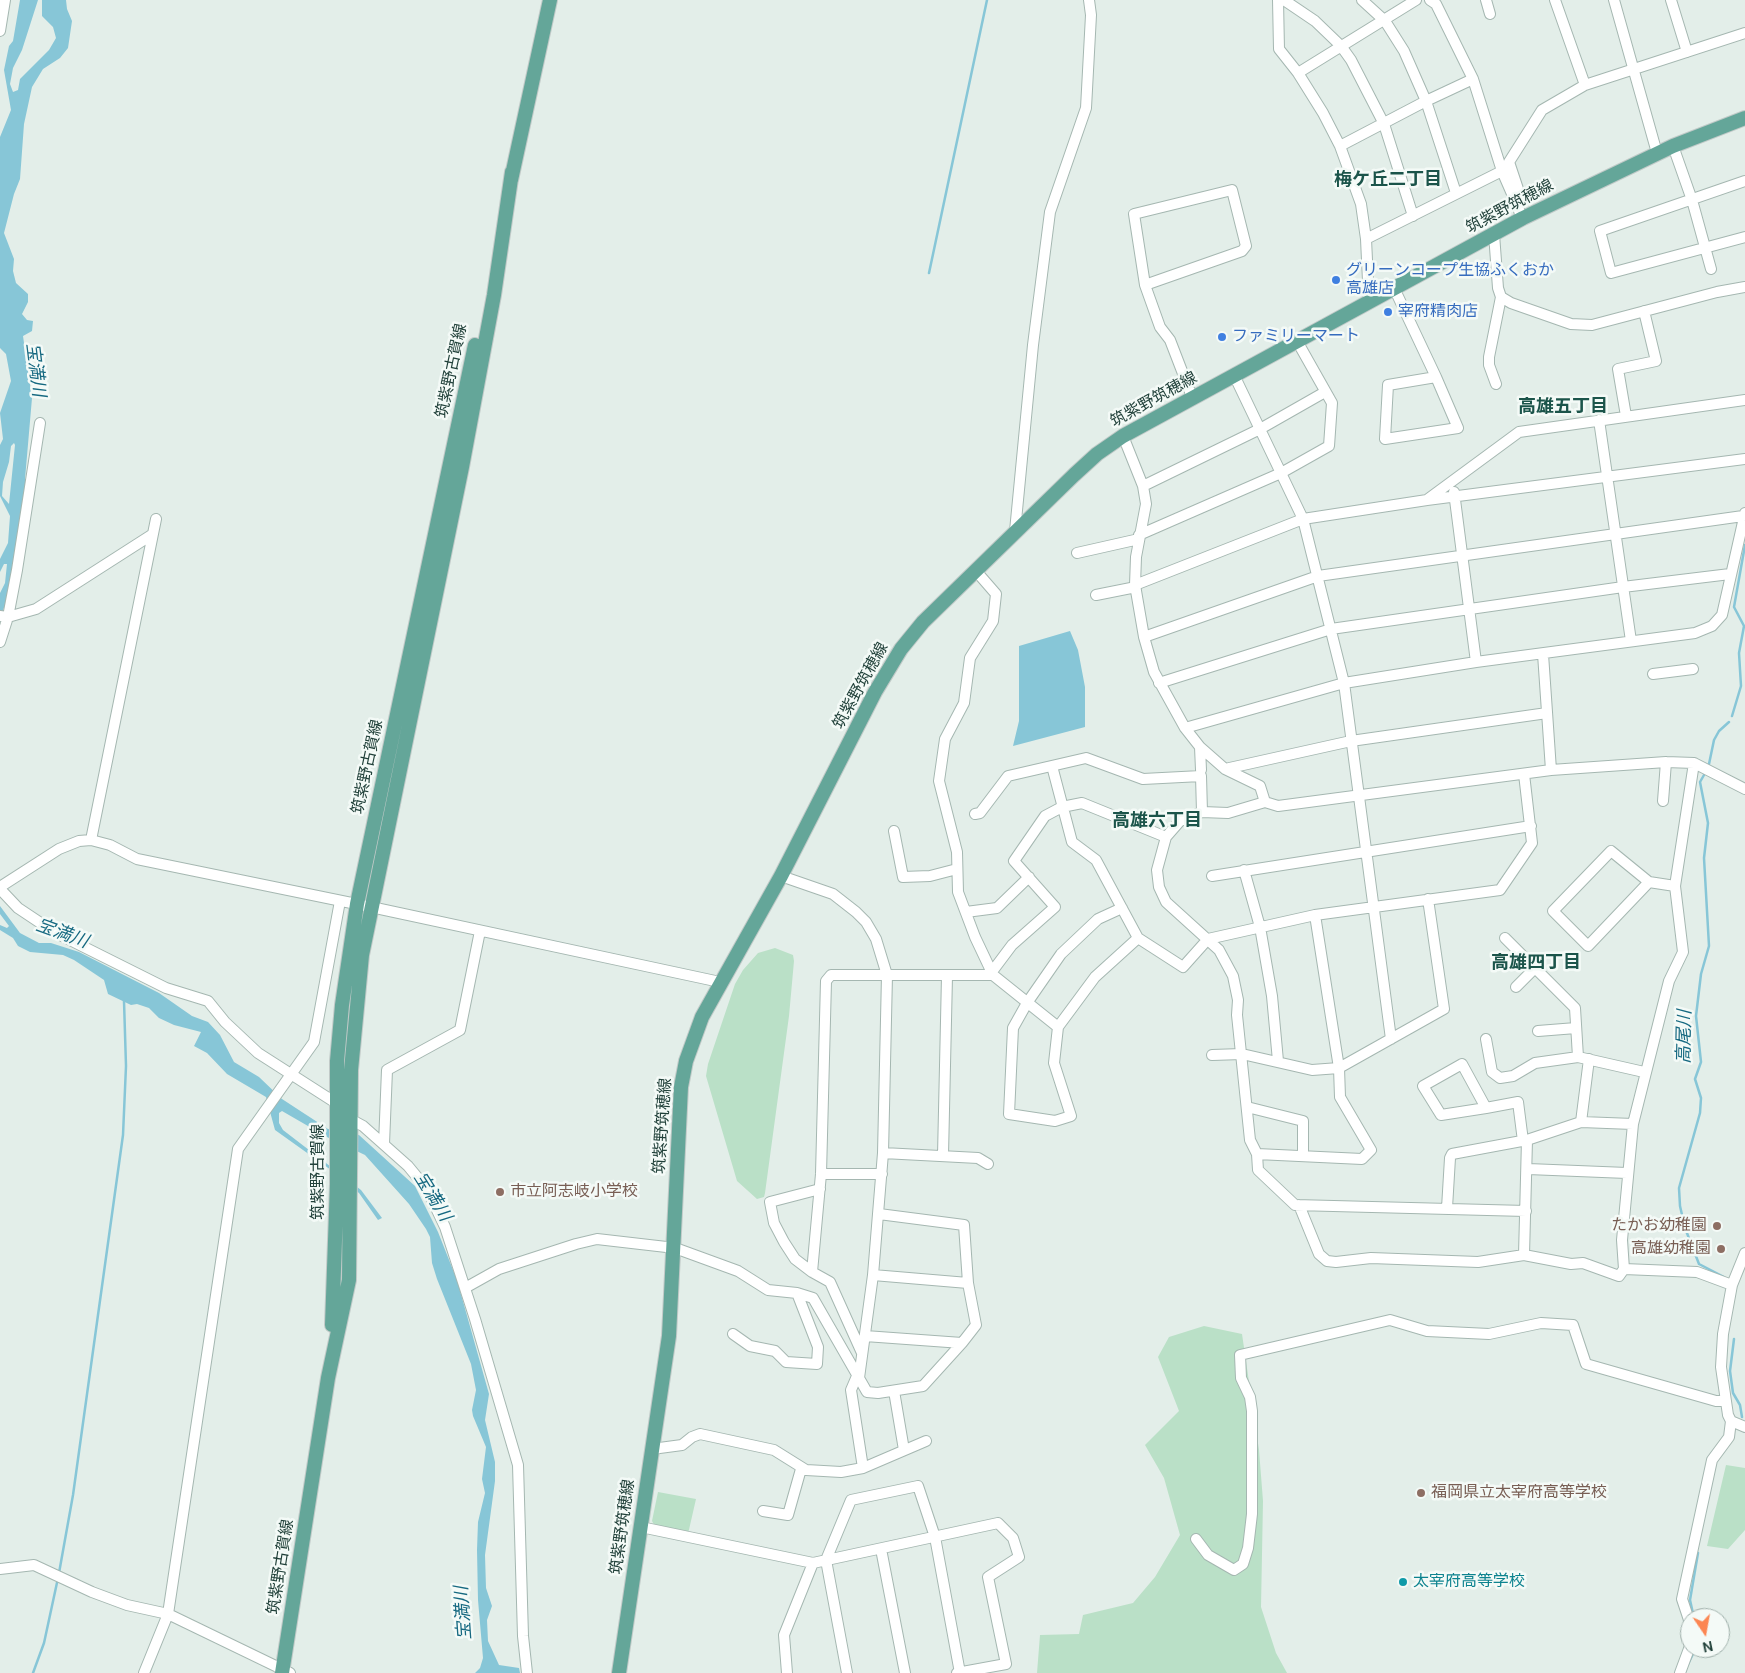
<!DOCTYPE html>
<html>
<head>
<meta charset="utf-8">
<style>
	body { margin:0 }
	#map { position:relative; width:1745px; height:1673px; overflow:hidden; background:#e3eee9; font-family:"DM Sans",sans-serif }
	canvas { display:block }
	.north { position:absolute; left:1680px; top:1608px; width:50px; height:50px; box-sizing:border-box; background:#f4faf7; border:1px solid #a0b0ab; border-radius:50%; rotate:168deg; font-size:14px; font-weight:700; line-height:20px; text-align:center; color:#21413a }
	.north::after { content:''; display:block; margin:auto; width:18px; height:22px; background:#fc8652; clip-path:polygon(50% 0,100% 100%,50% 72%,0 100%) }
</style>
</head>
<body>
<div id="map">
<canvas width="1745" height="1673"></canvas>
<div class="north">N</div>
</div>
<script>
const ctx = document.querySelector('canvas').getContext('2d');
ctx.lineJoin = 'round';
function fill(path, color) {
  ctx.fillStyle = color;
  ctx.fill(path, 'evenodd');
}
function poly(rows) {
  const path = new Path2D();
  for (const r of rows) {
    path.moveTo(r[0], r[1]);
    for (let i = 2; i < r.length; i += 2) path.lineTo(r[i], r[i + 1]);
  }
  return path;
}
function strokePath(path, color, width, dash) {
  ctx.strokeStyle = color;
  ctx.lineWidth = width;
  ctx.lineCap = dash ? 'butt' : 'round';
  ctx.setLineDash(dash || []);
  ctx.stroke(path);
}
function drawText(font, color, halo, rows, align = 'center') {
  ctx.font = font + ' "DM Sans","Noto Sans JP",sans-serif';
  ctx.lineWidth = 5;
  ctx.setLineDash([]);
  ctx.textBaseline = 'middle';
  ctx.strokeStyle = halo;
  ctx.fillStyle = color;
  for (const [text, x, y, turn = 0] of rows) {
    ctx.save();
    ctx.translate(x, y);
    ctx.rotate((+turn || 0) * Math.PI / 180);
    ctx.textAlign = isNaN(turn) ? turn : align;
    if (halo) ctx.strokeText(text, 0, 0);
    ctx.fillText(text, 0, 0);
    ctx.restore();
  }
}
fill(poly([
	[775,948,793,955,794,961,789,1016,765,1193,764,1197,757,1199,737,1181,706,1076,708,1064,735,984,743,970,758,953],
	[1204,1326,1242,1334,1259,1450,1263,1501,1261,1607,1276,1653,1287,1673,1037,1673,1040,1635,1079,1634,1083,1615,1133,1603,1155,1577,1180,1535,1164,1478,1145,1445,1179,1411,1158,1357,1169,1337],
	[1726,1465,1745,1468,1745,1530,1728,1549,1707,1546],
	[658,1492,696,1499,688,1534,656,1528,652,1521]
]), '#bae0c7');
fill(poly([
	[20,0,38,0,22,50,13,68,10,84,13,92,18,90,20,79,49,50,56,38,53,27,42,16,42,0,66,0,67,9,72,21,68,48,60,58,43,69,32,87,24,124,20,179,14,194,4,233,14,259,13,271,16,283,28,294,28,302,22,314,27,320,33,321,32,331,23,336,32,398,25,479,29,480,6,603,0,617,0,593,5,583,7,564,4,564,0,572,0,559,8,543,10,516,0,496,0,445,3,439,0,413,11,381,6,354,0,348,0,137,11,110,4,70,9,46,13,41],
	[14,443,15,445,9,504,2,496,3,482,9,462,11,446],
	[1070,631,1078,650,1085,687,1085,727,1013,746,1019,721,1019,646],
	[0,906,20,933,39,943,51,943,79,952,159,993,192,1016,208,1022,220,1035,234,1062,259,1077,282,1099,328,1129,359,1135,415,1186,438,1232,457,1280,489,1394,485,1420,495,1462,495,1481,485,1555,486,1588,492,1606,487,1620,488,1641,499,1665,519,1668,520,1673,475,1673,480,1668,483,1658,478,1600,477,1550,478,1522,485,1493,482,1479,486,1447,473,1416,472,1410,476,1390,471,1364,437,1279,432,1263,430,1237,426,1229,409,1204,365,1155,327,1137,282,1111,279,1113,279,1123,283,1130,361,1190,382,1218,378,1220,359,1193,331,1170,275,1130,266,1097,227,1074,207,1053,194,1046,201,1032,174,1025,159,1018,149,1008,137,1004,131,1005,108,994,104,980,74,960,63,955,30,952,18,946,13,938,0,930,0,925,7,928,9,926,0,914]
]), '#87c6d7');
strokePath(poly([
	[929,273,987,0],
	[1732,716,1741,686,1739,653,1744,626,1734,607,1745,545],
	[1709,764,1714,740,1719,731,1729,722],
	[1704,775,1700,782,1708,823,1704,858,1709,946,1701,974,1696,1016,1701,1062,1695,1079,1701,1098,1700,1113,1679,1188,1680,1206,1685,1228,1699,1264,1724,1277],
	[1734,1339,1730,1371,1733,1393,1740,1405,1742,1417],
	[59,1573,73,1495,123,1135,126,1066,124,1001],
	[1694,1618,1690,1600,1698,1553],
	[1688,1664,1696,1648],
	[33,1673,44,1643,58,1578]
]), '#87c6d7', 2.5);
const minor = poly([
	[1278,0,1279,49,1298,73,1323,113,1340,146,1361,204,1366,239,1369,302],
	[1284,0,1315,21,1341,46,1351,60,1384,124,1413,216],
	[1362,0,1385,21,1404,51,1426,101,1456,193],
	[1430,0,1436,4,1473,79,1502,171,1516,203],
	[1486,0,1490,14],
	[1555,0,1585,85],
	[1614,0,1657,153],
	[1671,0,1687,52],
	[0,31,5,0],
	[1298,73,1416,0],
	[1340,146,1426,101,1473,79],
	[1673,146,1692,200,1711,269],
	[1745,181,1600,231,1611,273,1745,237],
	[1519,211,1518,189,1509,162,1542,110,1585,85,1745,33],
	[1494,234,1498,288,1501,297,1511,303,1571,324,1592,325,1717,292,1745,287],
	[1366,239,1502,171],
	[1145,285,1134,214,1232,190,1246,246,1242,251,1145,285,1160,327,1170,340,1192,397],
	[1394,288,1436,377,1458,428,1385,439,1388,385,1436,377],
	[1234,375,1303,519,1344,683,1391,1039],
	[1496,384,1489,365,1489,357,1501,297],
	[1626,416,1618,369,1656,361,1644,311],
	[1599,420,1631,641],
	[1123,436,1143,486,1146,504,1136,557,1135,585,1144,637,1154,672,1185,728,1200,747,1225,769,1260,786,1265,802],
	[1143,486,1260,429,1325,392],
	[1454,492,1476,662],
	[1428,499,1519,432,1745,400],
	[1015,531,1033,345,1050,212,1086,108,1091,15,1089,0],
	[1139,535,1281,473,1329,446,1332,403,1297,341],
	[1077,553,1139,539],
	[976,571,996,594,993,621,970,658,964,703,945,739,939,781,957,852,958,892,975,937,993,975,1058,1027],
	[1135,585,1303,519,1427,500,1745,459],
	[1096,595,1136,587],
	[0,616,8,617,36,609,153,534],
	[1144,637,1318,576,1743,516],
	[0,642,8,617,17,570,40,423],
	[1543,654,1551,770],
	[1653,674,1693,669],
	[1159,683,1331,629,1623,587,1730,574],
	[1185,728,1344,683,1476,662,1695,633,1712,626,1722,615,1745,513],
	[1200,747,1201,770],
	[1694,763,1675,886,1683,952,1669,981,1633,1124,1622,1240,1624,1269,1697,1272,1732,1285],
	[1052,766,1072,842,1096,860,1138,938,1183,967,1208,939,1315,915,1500,890,1532,843,1524,774],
	[1225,769,1351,741,1547,713],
	[1663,801,1666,762],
	[975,814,980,813,1008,776,1086,758,1143,779,1201,776,1202,812],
	[894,831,903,877,930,876,957,869],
	[91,840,156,519],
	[1244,870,1260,927,1272,996,1278,1061],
	[781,876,833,894,856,912,866,922,876,939,887,975,883,1153,873,1275,859,1378],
	[1212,876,1531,826],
	[1649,882,1588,946,1553,911,1611,851,1649,882,1675,886],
	[0,887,59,849,79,841,91,840,110,845,137,859,371,907,720,982],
	[0,889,18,908,54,932,166,988,208,1001,225,1022,258,1053,336,1103],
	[1122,908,1098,919,1061,954,1027,1003,1013,1028,1009,1114,1055,1121,1071,1116,1054,1063,1058,1027,1095,977,1138,938],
	[966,912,997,908,1029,877],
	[1505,938,1575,1008,1578,1057],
	[991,973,1012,945,1055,907,1014,861,1045,816,1062,807,1082,803,1166,837],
	[1516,987,1534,969],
	[1538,1031,1576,1028],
	[1486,1039,1492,1072,1500,1078,1513,1076,1535,1063,1578,1057,1644,1072],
	[1212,1055,1242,1054,1312,1070,1339,1068,1444,1009,1428,899],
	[1247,1107,1303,1121,1303,1156],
	[1486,1108,1462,1064,1423,1086,1441,1115,1486,1108,1518,1102,1523,1141],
	[350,1119,363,1126,408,1166,427,1189,445,1227,475,1319,518,1465,523,1636,527,1673],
	[1581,1122,1589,1059],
	[384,1144,387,1070,460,1030,480,931],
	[883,1153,978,1158,988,1164],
	[1257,1154,1362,1159,1371,1150,1340,1097,1339,1068,1315,915],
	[943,1155,947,976],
	[1528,1169,1627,1173],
	[821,1174,882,1174],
	[1299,1205,1319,1254,1327,1261,1336,1262,1371,1258,1478,1262,1524,1255,1527,1140],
	[1447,1208,1450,1158,1452,1154,1527,1140,1581,1122,1633,1124],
	[1526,1211,1295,1205,1258,1170,1257,1154,1250,1140,1237,1015,1238,1000,1233,976,1219,950,1166,902,1159,887,1157,870,1166,837,1180,821,1202,812,1228,813,1265,802,1278,806,1551,770,1666,762,1694,763,1745,789],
	[1745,1253,1732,1285,1723,1334,1721,1367,1728,1415,1731,1421,1745,1427],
	[1524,1255,1571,1264,1583,1263,1619,1276,1624,1269],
	[812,1272,795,1259,784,1242,774,1223,770,1202,820,1189],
	[873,1275,968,1283],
	[465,1288,499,1269,576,1244,597,1239,675,1248,738,1271,768,1290,797,1293,813,1298,867,1392,878,1393,923,1386,962,1343,976,1325,968,1283,964,1225,879,1214],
	[733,1334,750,1346,775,1351,786,1362,817,1364,818,1347,797,1293],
	[865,1336,962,1343],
	[862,1353,830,1282,812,1272,821,1174,826,981,831,975,993,975],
	[894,1391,904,1450],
	[652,1449,682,1445,692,1437,700,1434,774,1450,806,1470,841,1472,863,1468,851,1390,857,1376],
	[863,1468,926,1441],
	[763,1511,788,1515,801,1469],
	[641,1527,813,1563,998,1523,1013,1538,1019,1557,988,1577,1006,1664,957,1673],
	[1196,1539,1208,1555,1234,1570,1243,1564,1248,1548,1252,1514,1252,1411,1250,1397,1241,1378,1240,1355,1390,1320,1427,1331,1489,1334,1541,1323,1573,1325,1586,1364,1716,1401,1724,1401],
	[881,1549,905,1673],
	[0,1569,34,1565,92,1592,127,1605,168,1614,290,1673],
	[1690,1623,1682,1599,1712,1460,1729,1437,1731,1421],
	[144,1673,168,1614,238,1149,314,1042,340,901],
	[787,1673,784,1635,813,1563],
	[847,1673,826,1560,851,1500,918,1486,935,1537,960,1673],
	[1680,1673,1690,1646]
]);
const major = poly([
	[511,180,550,0],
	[332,1325,337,1184,337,1061,342,1005,357,904,475,345],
	[282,1673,328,1378,349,1280,351,1070,362,955,462,467,494,295,512,172],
	[619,1673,669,1336,681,1087,686,1061,702,1017,781,876,875,692,901,649,923,622,1074,475,1097,454,1123,436,1523,218,1673,146,1745,118]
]);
strokePath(minor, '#a5b7b1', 12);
strokePath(major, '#c1cac8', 16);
strokePath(minor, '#fff', 10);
strokePath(major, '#64a699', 14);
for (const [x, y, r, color] of [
	[1336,280,5,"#3f7fe0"],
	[1388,312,5,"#3f7fe0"],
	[1222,337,5,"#3f7fe0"],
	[500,1192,5,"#8d6e63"],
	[1717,1226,5,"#8d6e63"],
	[1721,1249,5,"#8d6e63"],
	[1421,1493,5,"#8d6e63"],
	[1403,1582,5,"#0f9aa8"]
]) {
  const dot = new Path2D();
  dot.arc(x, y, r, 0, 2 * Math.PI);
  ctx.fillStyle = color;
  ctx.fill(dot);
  strokePath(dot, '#f4faf7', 2);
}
drawText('16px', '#21413a', '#f4faf7', [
	["筑紫野筑穂線",1510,207,-28],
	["筑紫野古賀線",452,371,-78],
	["筑紫野筑穂線",1154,400,-29],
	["筑紫野筑穂線",861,686,-61],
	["筑紫野古賀線",368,767,-78],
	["筑紫野筑穂線",663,1126,-86],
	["筑紫野古賀線",319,1172,-90],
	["筑紫野筑穂線",623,1527,-82],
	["筑紫野古賀線",281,1567,-81]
]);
drawText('16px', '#366cbe', '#f4faf7', [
	["グリーンコープ生協ふくおか",1346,271],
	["高雄店",1346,289],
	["宰府精肉店",1398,312],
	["ファミリーマート",1232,337]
], 'left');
drawText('16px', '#785e54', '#f4faf7', [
	["市立阿志岐小学校",510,1192],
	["たかお幼稚園",1707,1226,"right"],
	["高雄幼稚園",1711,1249,"right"],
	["福岡県立太宰府高等学校",1431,1493]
], 'left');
drawText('16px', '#0d838f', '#f4faf7', [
	["太宰府高等学校",1413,1582]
], 'left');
drawText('bold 18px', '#1b544a', '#f4faf7', [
	["梅ケ丘二丁目",1388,180],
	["高雄五丁目",1563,407],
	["高雄六丁目",1157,821],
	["高雄四丁目",1536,963]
]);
drawText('italic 18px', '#166981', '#f4faf7', [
	["宝満川",35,370,83],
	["宝満川",62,934,20],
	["高尾川",1685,1037,-89],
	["宝満川",432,1197,58],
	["宝満川",464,1613,-94]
]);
</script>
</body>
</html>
